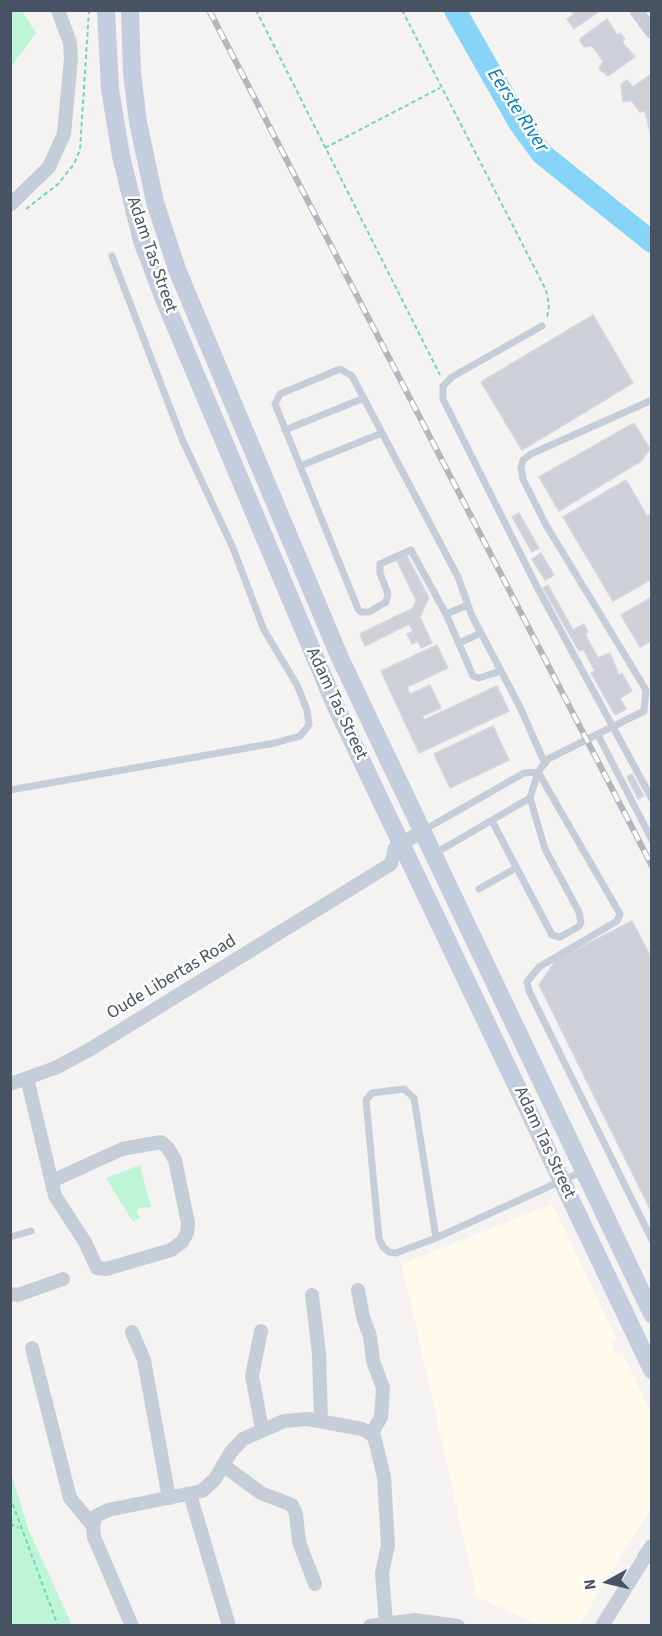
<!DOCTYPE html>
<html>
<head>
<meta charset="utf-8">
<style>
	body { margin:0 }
	#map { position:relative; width:662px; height:1636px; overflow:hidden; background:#f5f2f2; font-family:"Source Sans 3",sans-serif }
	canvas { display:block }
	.frame { position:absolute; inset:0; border:12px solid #475362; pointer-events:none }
	.north { position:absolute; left:578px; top:1552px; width:60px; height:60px; -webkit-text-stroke:4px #fff; paint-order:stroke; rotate:262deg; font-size:16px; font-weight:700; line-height:24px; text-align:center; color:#475362 }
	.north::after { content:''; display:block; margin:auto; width:21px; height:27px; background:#475362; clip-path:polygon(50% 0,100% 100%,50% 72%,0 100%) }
</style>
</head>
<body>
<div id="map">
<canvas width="662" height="1636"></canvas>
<div class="frame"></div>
<div class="north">N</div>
</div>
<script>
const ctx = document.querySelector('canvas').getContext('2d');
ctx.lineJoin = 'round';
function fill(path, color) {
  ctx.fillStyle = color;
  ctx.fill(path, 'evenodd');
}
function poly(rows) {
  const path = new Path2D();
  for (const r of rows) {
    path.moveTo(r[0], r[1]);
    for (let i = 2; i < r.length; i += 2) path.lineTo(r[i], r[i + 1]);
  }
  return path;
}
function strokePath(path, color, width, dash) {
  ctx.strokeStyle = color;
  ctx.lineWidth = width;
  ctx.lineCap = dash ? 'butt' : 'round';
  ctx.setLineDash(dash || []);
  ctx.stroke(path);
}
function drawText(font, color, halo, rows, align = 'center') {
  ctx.font = font + ' "Source Sans 3",sans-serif';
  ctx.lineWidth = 5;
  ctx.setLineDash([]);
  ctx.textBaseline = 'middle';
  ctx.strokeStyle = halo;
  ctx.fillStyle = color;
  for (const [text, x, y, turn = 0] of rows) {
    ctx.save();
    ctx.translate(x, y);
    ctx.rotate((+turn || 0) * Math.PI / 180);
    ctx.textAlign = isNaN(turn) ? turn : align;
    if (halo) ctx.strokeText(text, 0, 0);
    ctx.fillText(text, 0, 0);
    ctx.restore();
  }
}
fill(poly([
	[552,1204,617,1340,611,1343,616,1354,622,1352,651,1414,651,1508,579,1625,539,1625,473,1595,475,1588,402,1264]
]), '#fefbed');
fill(poly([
	[11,10,22,11,36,33,11,67],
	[140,1165,151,1207,139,1208,137,1212,140,1217,133,1222,106,1178],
	[11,1473,29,1531,72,1625,11,1625]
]), '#bef5d9');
strokePath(poly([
	[455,10,520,124,542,154,652,242]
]), '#86d4f7', 22);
const building = poly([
	[571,10,601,10,574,29,567,19,574,14,571,10],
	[607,19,617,35,620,33,625,39,622,42,635,57,608,76,599,69,603,61,592,46,584,47,580,41,581,38,607,19],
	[651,74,652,75,652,140,645,111,640,112,632,101,623,102,621,84,627,80,633,87,651,74],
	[593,315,633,383,522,450,481,382,593,315],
	[634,423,650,449,641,461,559,511,539,477,634,423],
	[626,480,647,516,652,513,652,579,613,601,563,517,626,480],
	[519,513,539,548,532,552,512,517,519,513],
	[541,553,554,575,545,580,532,559,541,553],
	[407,556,429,598,420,617,432,643,421,648,418,641,412,644,407,634,413,631,409,624,365,646,360,634,413,608,416,600,397,561,407,556],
	[548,585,573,630,584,624,588,632,585,634,598,658,610,653,619,675,622,673,632,691,620,698,626,709,615,715,591,673,595,671,583,649,579,651,543,588,548,585],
	[652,597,652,640,640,647,621,615,652,597],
	[437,645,448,668,407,687,410,694,430,685,441,708,422,716,424,720,497,686,509,711,419,753,381,671,437,645],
	[493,726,509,760,450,788,434,754,493,726],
	[632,774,644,796,638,799,627,777,632,774],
	[632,921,652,959,652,1213,539,985,556,960,632,921]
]);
fill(building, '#ced0d8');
strokePath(building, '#d6d7de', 1.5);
strokePath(poly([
	[256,10,440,375],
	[402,10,546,290,549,306,547,318],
	[325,148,440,88],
	[26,209,58,184,74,164,80,150,89,10],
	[10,1497,58,1626],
	[10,1524,19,1528]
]), '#71d8b0', 2, [4.5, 3]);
strokePath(poly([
	[542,326,452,377,443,386,443,399,537,587,652,799],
	[285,430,364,398],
	[300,466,382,433],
	[446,614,468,605],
	[459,643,481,633],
	[501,671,479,678,473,676,446,614,411,550,380,564,380,573,388,594,386,602,369,612,361,612,358,609,275,404,280,394,340,369,352,376,458,577,472,616,501,671,520,707,545,764],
	[598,735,652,840],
	[538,772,620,914,617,921,539,967,527,982,529,991,652,1240],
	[10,790,275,743,300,736,309,725,307,710,297,685,264,630,233,548,182,439,112,256],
	[492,821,552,935,560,937,578,927,581,923,579,912,545,849,530,798,538,772,548,759,644,711,646,690,546,525,523,479,521,468,523,460,531,454,652,400],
	[424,830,524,773,538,772],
	[434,854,530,798],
	[479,889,516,868],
	[10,1237,31,1231],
	[436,1238,414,1098,404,1089,372,1093,366,1100,379,1238,383,1247,389,1252,396,1253,436,1238,583,1171]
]), '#c5cdd8', 7);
strokePath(poly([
	[636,10,652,32],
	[10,205,49,167,64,134,71,58,70,43,58,10],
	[391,864,395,848,421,832],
	[27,1078,55,1196,85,1242,97,1268,106,1269,171,1250,182,1242,187,1233,188,1223,175,1160,168,1148,161,1142,122,1149,52,1181],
	[10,1084,55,1068,89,1050,391,864],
	[358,1290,363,1317,370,1336,373,1361,383,1388,381,1417,372,1433],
	[10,1294,18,1295,63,1279],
	[312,1295,319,1354,321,1420],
	[261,1331,252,1376,262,1429],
	[132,1332,144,1360,169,1498],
	[32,1348,70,1498,93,1526],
	[223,1465,261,1493,292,1505,296,1514,299,1542,315,1584],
	[190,1494,229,1626],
	[132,1626,94,1537,93,1526,96,1516,108,1510,202,1491,215,1479,231,1452,243,1439,284,1421,308,1419,362,1429,374,1436,384,1477,388,1545,382,1573,386,1623],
	[370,1626,415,1620,458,1626],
	[602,1626,645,1557]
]), '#c5cdd8', 14);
strokePath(poly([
	[645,1557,652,1547]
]), '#c5cdd8', 16);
strokePath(poly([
	[106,10,110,89,121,156,142,241,166,304,336,707,652,1370],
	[130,10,132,73,138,122,155,202,178,272,340,658,652,1314]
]), '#c3cddd', 18);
const rail = poly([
	[209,10,652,866]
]);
strokePath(rail, '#b4b6bd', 6);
strokePath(rail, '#fff', 4, [11]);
drawText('18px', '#475362', '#fff', [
	["Adam Tas Street",151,255,71],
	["Adam Tas Street",336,704,65],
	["Oude Libertas Road",172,978,-31],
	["Adam Tas Street",544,1143,65]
]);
drawText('italic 20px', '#017cb4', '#fff', [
	["Eerste River",517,111,57]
]);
</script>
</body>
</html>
